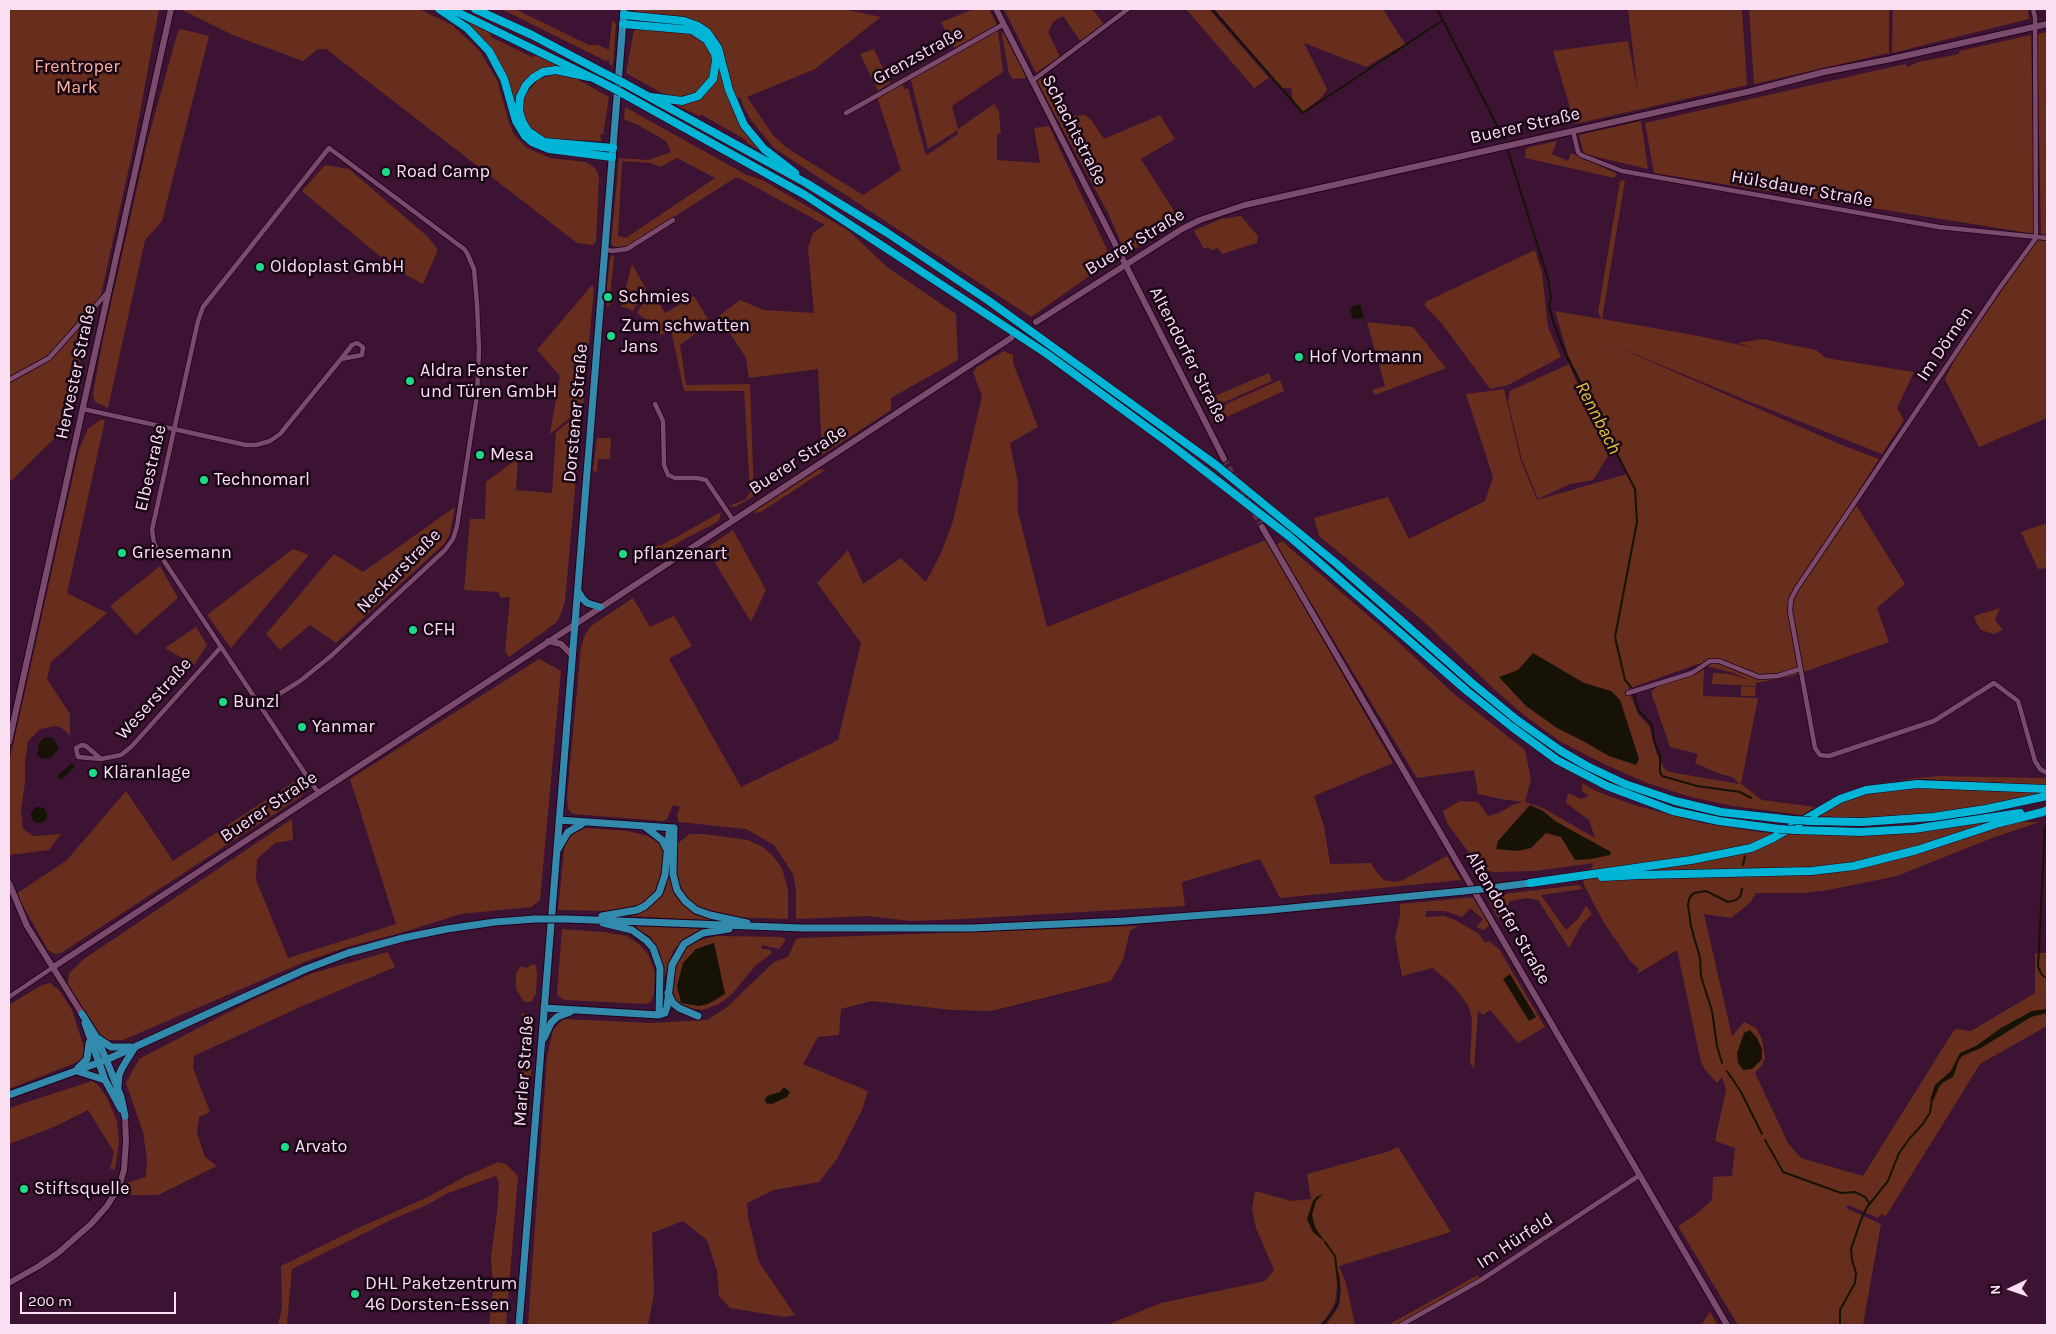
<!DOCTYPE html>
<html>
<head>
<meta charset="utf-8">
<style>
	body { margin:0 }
	#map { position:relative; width:2056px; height:1334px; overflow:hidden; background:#3d1333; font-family:Karla,sans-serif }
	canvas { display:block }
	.frame { position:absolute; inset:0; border:10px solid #fadef2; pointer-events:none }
	.north { position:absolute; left:1986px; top:1264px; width:50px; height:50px; -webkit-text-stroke:4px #190715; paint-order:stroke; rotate:267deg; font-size:14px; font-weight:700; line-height:20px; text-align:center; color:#fadef2 }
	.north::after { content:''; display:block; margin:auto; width:18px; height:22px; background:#fadef2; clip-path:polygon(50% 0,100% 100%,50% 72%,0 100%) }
	.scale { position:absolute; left:20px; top:1292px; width:156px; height:22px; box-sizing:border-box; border:2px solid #fadef2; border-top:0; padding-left:6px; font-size:15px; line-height:18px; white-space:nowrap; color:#fadef2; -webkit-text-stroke:4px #190715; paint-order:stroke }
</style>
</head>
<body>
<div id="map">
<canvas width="2056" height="1334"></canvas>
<div class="frame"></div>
<div class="north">N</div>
<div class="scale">200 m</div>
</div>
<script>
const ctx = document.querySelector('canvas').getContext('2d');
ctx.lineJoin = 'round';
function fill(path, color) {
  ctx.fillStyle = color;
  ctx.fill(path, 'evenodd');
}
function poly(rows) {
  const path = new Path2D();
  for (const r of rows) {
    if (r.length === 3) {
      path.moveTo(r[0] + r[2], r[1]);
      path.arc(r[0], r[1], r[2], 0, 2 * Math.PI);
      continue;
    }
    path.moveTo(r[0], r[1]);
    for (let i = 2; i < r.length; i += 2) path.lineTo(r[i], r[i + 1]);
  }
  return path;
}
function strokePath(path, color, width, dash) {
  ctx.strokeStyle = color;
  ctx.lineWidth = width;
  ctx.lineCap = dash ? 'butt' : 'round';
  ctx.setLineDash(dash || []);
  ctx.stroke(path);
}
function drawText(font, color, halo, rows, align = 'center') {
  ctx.font = font + ' Karla,sans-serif';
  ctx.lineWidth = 5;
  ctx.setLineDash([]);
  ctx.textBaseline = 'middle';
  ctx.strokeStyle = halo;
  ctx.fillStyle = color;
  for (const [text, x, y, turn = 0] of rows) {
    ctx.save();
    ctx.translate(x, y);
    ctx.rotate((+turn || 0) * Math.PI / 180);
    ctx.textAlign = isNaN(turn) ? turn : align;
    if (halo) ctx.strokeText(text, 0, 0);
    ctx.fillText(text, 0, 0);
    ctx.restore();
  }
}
fill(poly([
	[9,9,159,9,134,145,98,308,86,336,80,359,69,411,69,424,11,481,9,478],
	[180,9,419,9,452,25,479,50,497,80,508,119,513,133,520,141,527,148,550,158,586,162,595,168,599,176,596,242,592,245,577,243,326,49,318,49,303,61,235,36],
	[501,9,515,9,589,45,598,45,609,50,612,21,614,22,616,24,613,66,609,64,609,59,606,61],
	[635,9,843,9,881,17,815,69,747,97,773,135,787,148,863,195,901,170,877,97,902,82,904,89,908,88,925,153,927,155,958,134,958,130,928,149,911,80,913,77,993,31,998,31,1003,72,952,106,958,129,994,104,999,111,1000,126,1001,133,997,134,997,160,1040,163,1034,128,1049,126,1112,260,1031,317,774,148,751,120,745,110,740,97,736,98,722,46,716,36,705,25,682,16,636,12],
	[974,9,989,9,997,25,954,48,941,22],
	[1004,9,1092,9,1104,24,1081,42,1063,16,1054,21,1048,32,1060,57,1036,73],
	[1186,9,1209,9,1269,78,1254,88],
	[1214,9,1383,9,1405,44,1366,67,1304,43,1327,89,1322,97,1303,112,1293,101,1291,88,1282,88],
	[1628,9,1742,9,1747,85,1575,124,1553,51,1628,41,1638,93],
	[1749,9,1889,9,1889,53,1754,84],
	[1893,9,2028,9,2029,19,1892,53],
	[466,21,490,33,491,37,532,57,537,56,562,68,528,80,517,113,502,69,465,23],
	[181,29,209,36,162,221,145,240,108,408,95,402,93,394,103,339,148,139,178,31],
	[637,29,692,34,698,37,706,45,712,58,710,76,697,92,677,97,662,93,626,73,634,30],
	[1005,32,1027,76,1026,78,1013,79,1009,74,1002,35,1002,33],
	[2047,32,2047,235,2041,235,2037,34],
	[2031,35,2035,234,1654,173,1645,123,1905,64,1908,67,1918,62,1959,54,1959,51],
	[874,49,890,83,878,91,860,54],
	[719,65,737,118,767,155,747,143,746,140,702,115,699,116,672,103,693,102,708,91,717,78],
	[553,74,577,79,609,97,603,135,601,134,600,137,602,141,548,139,535,133,530,127,523,113,525,95,538,80],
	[1051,75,1071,116,1085,115,1092,121,1104,139,1160,115,1175,139,1141,159,1181,222,1136,248,1122,245,1108,213,1036,80],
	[625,107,745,174,764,181,849,231,887,267,956,314,958,360,891,398,891,410,822,455,818,369,749,378,746,358,719,316,740,300,764,310,814,313,808,248,813,233,825,225,739,178,735,178,630,245,622,248,615,247,611,244,619,158,648,160,671,152,666,141,638,125,624,119],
	[677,158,715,178,626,238,618,236,622,161,651,163,660,167],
	[1641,121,1648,169,1584,154,1579,135],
	[1557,141,1552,154,1568,161,1571,153,1616,173,1615,178,1525,158,1526,148],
	[325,165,349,169,427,236,438,250,423,284,395,269,302,191],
	[1625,180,1602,319,1699,336,1754,348,1738,343,1763,339,1816,350,1826,358,1914,372,1897,408,1904,420,1882,454,1743,399,1608,343,1842,445,1879,459,1853,500,1905,584,1877,608,1889,642,1792,676,1756,683,1756,686,1712,684,1713,673,1730,674,1749,680,1734,673,1698,664,1628,689,1638,714,1649,726,1657,754,1664,768,1669,772,1740,784,1732,777,1720,774,1695,763,1698,754,1670,747,1652,695,1652,691,1660,684,1699,672,1704,669,1703,696,1758,698,1741,784,1762,800,1815,807,1802,815,1733,806,1691,797,1647,783,1606,765,1561,742,1525,716,1494,689,1420,618,1319,536,1314,518,1388,497,1409,539,1485,501,1493,477,1466,394,1504,389,1521,461,1537,500,1627,474,1568,355,1555,311,1601,319,1598,312,1620,181],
	[1611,691,1620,701,1609,756,1585,742,1577,692],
	[1241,216,1258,236,1257,243,1222,254,1218,248,1211,250,1209,247,1204,249,1194,231,1195,230,1221,219],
	[2037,239,2047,240,2047,418,1979,447,1945,379,1956,357],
	[1535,250,1542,273,1548,327,1561,357,1508,385,1490,389,1443,325,1425,306,1425,302],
	[612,255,614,257,609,306,607,306,607,286,610,259],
	[632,264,646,289,633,311,621,306],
	[592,285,594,289,583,407,550,434,560,376,537,350],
	[651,290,665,313,694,296,710,323,680,345,686,385,750,384,754,496,735,507,729,506,746,499,750,492,744,391,684,391,671,330,661,335,653,325,637,313],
	[1367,322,1413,327,1446,368,1375,395,1372,390,1385,386],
	[1004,351,1013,355,1013,363,1038,427,1010,443,1018,483,1018,512,1047,627,1266,540,1393,763,1314,796,1324,826,1330,864,1371,863,1378,874,1384,880,1395,882,1403,880,1447,856,1461,880,1280,898,1260,859,1182,882,1185,906,961,919,911,921,867,916,796,919,796,892,793,874,774,845,746,829,679,822,677,816,680,807,673,805,667,819,663,821,573,814,568,809,567,797,581,647,585,635,591,626,633,598,650,627,674,616,692,646,669,659,741,787,838,740,861,643,817,583,848,550,863,584,901,558,926,582,941,553,953,521,982,396,973,372,977,367],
	[1569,364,1608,456,1593,480,1570,484,1538,499,1522,460,1508,402,1510,391],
	[1269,373,1272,381,1207,410,1203,401],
	[1280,380,1284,391,1213,423,1209,413,1215,409],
	[582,411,565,601,562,611,557,622,509,657,505,651,510,597,501,598,498,592,464,590,470,519,485,519,486,482,518,458,516,490,552,493,556,432],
	[100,420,105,420,67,593,107,613,51,662,47,679,70,714,70,736,62,728,55,726,40,729,28,741,25,764,25,782,21,810,23,829,33,836,61,834,49,850,9,855,9,763,79,449,88,429],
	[597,438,611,438,610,459,598,459,597,472,593,471],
	[819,469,825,470,761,512,753,513,755,510],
	[455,507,450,534,444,544,336,643,310,625,280,650,266,634,334,554,363,572],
	[721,512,719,520,714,524,686,538,658,555,651,547,662,545],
	[2047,523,2047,568,2038,569,2021,532],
	[733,530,766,590,751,622,706,548],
	[1282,541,1394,638,1453,693,1525,750,1531,779,1525,802,1543,808,1595,838,1589,820,1566,803,1568,793,1581,799,1589,796,1582,791,1582,783,1598,792,1634,805,1702,823,1767,833,1862,835,1915,832,1988,822,2040,822,1992,838,1897,876,1828,890,1803,893,1756,893,1750,903,1731,918,1704,914,1732,1036,1744,1022,1756,1028,1762,1039,1765,1058,1762,1065,1755,1073,1788,1143,1801,1158,1863,1176,1954,1030,1958,1029,1971,1031,2035,993,2035,953,2047,953,2047,1026,1980,1064,1886,1216,1881,1214,1878,1218,1848,1205,1846,1208,1881,1224,1863,1325,1738,1325,1678,1226,1694,1216,1712,1200,1713,1177,1732,1176,1735,1148,1715,1141,1726,1090,1722,1077,1717,1083,1705,1070,1701,1062,1677,950,1637,974,1639,969,1631,962,1604,923,1583,883,1594,863,1535,871,1493,872,1481,869,1447,823,1443,811,1460,801,1478,802,1488,816,1499,813,1513,805,1523,802,1501,799,1478,794,1474,770,1417,778,1276,545],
	[293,549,309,555,231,648,207,615],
	[160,566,178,598,136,635,110,606],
	[2000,608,1995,620,2003,630,1994,634,1981,630,1977,624,1974,616],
	[196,627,207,645,194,665,165,648],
	[539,659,561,671,540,900,531,907,461,914,400,933,347,947,304,962,123,1040,106,1040,97,1031,68,984,69,973,84,959,292,819,293,840,275,843,257,859,256,880,288,958,396,924,350,779],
	[1741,686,1756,687,1755,696,1741,696],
	[1939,776,2042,778,2047,779,2047,785,1926,779,1895,780],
	[301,777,305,787,302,796,61,953,55,954,48,950,16,894,67,860,126,791,173,861],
	[1926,787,2021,792,2046,792,1975,807,1932,813,1863,818,1814,816,1840,801,1867,792],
	[587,828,628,831,648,836,662,845,664,851,660,883,654,893,644,903,630,909,612,911,558,910,565,841,568,835,576,829],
	[690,834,704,834,748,840,761,846,771,854,782,868,788,890,788,919,731,917,696,906,681,890,678,881,676,865,678,843],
	[669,863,672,881,678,896,718,921,629,916,653,903],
	[1579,885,1583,889,1541,895,1566,930,1578,919,1586,906,1592,914,1582,924,1569,948,1538,900,1527,898,1510,901,1503,918,1498,918,1486,896],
	[1475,897,1488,920,1489,925,1484,930,1476,927,1483,919,1470,908,1462,917,1445,911,1426,911,1426,917,1444,916,1455,920,1479,934,1485,943,1489,941,1499,949,1545,1027,1518,1043,1490,1010,1483,1015,1478,1011,1474,1069,1470,1063,1472,1019,1468,1005,1454,987,1433,968,1402,976,1395,938,1400,915,1400,904],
	[629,926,634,926,704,929,687,938,673,951,664,979,660,953,654,942,649,936],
	[1138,926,1130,931,1123,960,1111,981,991,1011,952,1010,872,1001,841,1009,839,1035,818,1037,803,1064,868,1091,862,1110,837,1159,819,1182,774,1190,747,1203,748,1217,759,1262,795,1315,785,1317,730,1308,719,1296,717,1271,707,1240,683,1221,652,1233,654,1294,648,1325,528,1325,547,1057,553,1030,563,1019,650,1023,707,1020,726,1008,774,962,788,957,796,939,801,938],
	[562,929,603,932,627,936,639,944,648,954,655,972,654,994,651,1002,645,1004,565,1000,559,997,557,993],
	[716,936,782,937,786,940,779,949,762,945,762,949,769,949,772,952,771,954,756,965,731,995,719,1004,703,1010,685,1008,674,1000,671,993,674,968,684,948,693,942],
	[388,952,395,967,300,1007,194,1056,193,1068,210,1112,199,1117,197,1132,205,1157,217,1166,158,1195,124,1195,123,1184,146,1177,147,1159,143,1132,126,1083,139,1059,252,1000,313,973],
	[532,964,536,965,537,974,536,994,531,1002,524,1002,516,989,516,973,521,966,527,968],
	[50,983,59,990,72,1010,83,1044,85,1056,80,1061,9,1089,9,1005,42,985],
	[522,1014,527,1014,531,1018,533,1025,531,1079,528,1083,523,1085,520,1082],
	[92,1081,98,1085,106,1096,117,1121,119,1142,115,1169,110,1169,114,1152,88,1110,54,1127,9,1144,9,1108],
	[1398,1147,1451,1232,1339,1266,1346,1283,1355,1325,1326,1325,1339,1306,1341,1290,1339,1269,1335,1303,1325,1320,1319,1325,1107,1325,1161,1303,1265,1281,1274,1270,1256,1228,1252,1209,1255,1191,1292,1201,1311,1199,1307,1174,1390,1151],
	[498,1162,506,1164,518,1176,506,1325,489,1325,493,1292,491,1257,497,1212,499,1183,496,1176,448,1193,427,1205,393,1219,292,1269,287,1325,278,1325,282,1308,281,1266,356,1229,428,1197,464,1177],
	[1478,1275,1480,1279,1453,1294,1397,1325,1388,1325],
	[1710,1312,1718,1325,1701,1325]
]), '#672e1d');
fill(poly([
	[1360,304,1364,318,1353,319,1350,310,1352,307],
	[1533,653,1584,683,1611,691,1620,700,1639,759,1636,765,1609,756,1585,742,1557,728,1526,706,1499,677,1518,670],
	[52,737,59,748,52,757,41,759,37,754,39,743,44,738],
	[72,763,75,767,61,780,57,776],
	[1530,805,1543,811,1555,821,1611,852,1610,855,1591,859,1575,860,1561,837,1546,833,1531,848,1518,851,1496,849,1498,841],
	[39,815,8],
	[714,943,725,994,708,1004,699,1006,681,1003,677,986,683,963,696,949],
	[1510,974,1536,1017,1529,1021,1503,979],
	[2047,1009,2047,1013,2031,1017,1981,1048,1962,1056,1959,1060,1953,1077,1942,1083,1939,1087,1934,1099,1930,1100,1935,1085,1951,1071,1960,1053,1976,1046,2001,1028,2032,1011],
	[1750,1030,1757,1038,1762,1049,1762,1059,1752,1069,1743,1070,1738,1063,1737,1053,1744,1033],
	[784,1087,790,1092,787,1097,772,1104,766,1103,765,1100,767,1096,780,1092],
	[1323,1194,1316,1201,1312,1215,1315,1227,1325,1242,1313,1232,1307,1219,1313,1201,1316,1197]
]), '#161306');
strokePath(poly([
	[1212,9,1303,113,1443,20],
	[1437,9,1504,139],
	[1508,151,1548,279,1551,298,1549,306,1554,324,1566,355,1635,489,1637,522,1615,637,1625,680,1631,687],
	[1634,695,1639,711,1652,725,1654,741,1660,756,1660,772,1662,776,1697,786,1740,792,1751,798],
	[2045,827,2038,967,2042,975,2047,978],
	[1743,865,1745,856],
	[1722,1063,1717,1046,1712,1011,1701,976,1700,958,1691,926,1688,904,1690,897,1694,893,1706,891,1728,902,1736,900,1740,897,1742,889],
	[1727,1071,1741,1092,1762,1134],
	[1765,1140,1783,1172,1841,1193,1855,1192,1865,1197,1870,1204],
	[1322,1325,1333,1312,1338,1302,1339,1290,1335,1256,1325,1242],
	[1840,1325,1840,1310,1855,1283,1856,1273,1852,1260,1851,1249,1861,1220,1867,1207,1888,1181,1899,1153,1910,1138,1922,1125,1930,1113,1932,1099]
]), '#161306', 2);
strokePath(poly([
	[1224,459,1262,527]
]), '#593150', 6, [6, 3]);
const street = poly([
	[2033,9,2035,17,2036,238,1998,290,1797,588,1791,599,1790,611,1815,748,1820,755,1829,756,1934,721,1994,683,2018,701,2035,761,2040,769,2047,773],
	[1032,81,1128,9],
	[846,113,1004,24],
	[1573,131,1578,152,1581,155,1622,171,1939,227,2047,238],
	[605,249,612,251,627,249,673,220],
	[9,380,49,358,108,292],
	[655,404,663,421,664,465,668,475,675,478,697,478,706,480,733,520],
	[83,409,246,445,256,445,270,441,280,434,341,359,352,345,357,343,363,347,362,355,341,359],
	[1628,693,1692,673,1710,661,1719,661,1759,677,1778,676,1800,669],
	[260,706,300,681,331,656,445,550,453,539,457,526,477,396,479,349,477,304,474,269,467,253,464,249,400,201,329,148,203,307,198,321,152,530,154,543,160,555,312,784,318,792],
	[82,745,86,746,101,759,78,757,76,748,82,745],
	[101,759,121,755,132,746,221,647],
	[9,997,52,968],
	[1401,1325,1481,1280,1640,1175]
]);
const secondary = poly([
	[996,9,1224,459],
	[1036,322,1182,229,1200,220,1245,205,1751,91,1824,72,1891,59,2047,24],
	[1262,527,1727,1325],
	[548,641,561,644,572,655],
	[9,742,171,9],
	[9,883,27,926,82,1014],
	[52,968,1011,338],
	[9,1283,39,1266,58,1253,91,1224,107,1206,119,1187,124,1170,126,1141,125,1116]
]);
const primary = poly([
	[578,591,583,599,587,603,600,607],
	[559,820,674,828],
	[644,826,662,840,666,848],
	[674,828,673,874,677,890,685,901,696,910,710,915,747,923],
	[558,849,568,832,582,824],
	[1491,888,1530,883],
	[602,916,637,910,645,906,659,893,665,875,669,833,674,828],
	[566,919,802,928,972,928,1125,921,1270,910,1464,891],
	[603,923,632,930,647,941,653,948,660,968,659,1015],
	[668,993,673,1003,679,1008,698,1016],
	[544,1008,659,1015,665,1013,667,1007,672,965,684,944,703,933,729,929],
	[82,1014,97,1038,110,1069,121,1097,125,1116],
	[85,1023,105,1080,121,1109],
	[544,1038,551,1023,557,1017,570,1012],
	[99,1039,111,1047,131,1047],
	[78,1068,87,1059,89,1043],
	[77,1071,105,1080],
	[118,1087,119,1075,122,1068,135,1047],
	[9,1095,106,1060,306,969,348,953,403,938,447,929,495,922,535,919],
	[519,1325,624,9]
]);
const highway = poly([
	[439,9,467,28,489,51,504,79,516,121,525,136,532,142,549,149,612,157],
	[451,9,601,82],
	[475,9,532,35,602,72],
	[624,15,684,21,698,26,707,32,718,48,729,90,744,125,764,149,795,173],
	[623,24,692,30,707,40,715,54,716,61,713,79,698,96,682,101,651,97],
	[589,77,556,70,543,72,533,78,526,85,520,97,519,111,522,121,528,131,544,142,613,148],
	[622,82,806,183,886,232,989,301,1216,465,1337,564,1472,683,1517,720,1561,751,1587,766,1625,784,1675,801,1721,812,1793,820],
	[620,92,805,195,1047,354,1170,444,1290,537,1467,691,1512,727,1557,760,1607,786,1673,811,1719,821,1779,829],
	[1811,821,1862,822,1933,817,1986,809,2047,796],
	[1795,830,1860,832,1914,829,2020,813],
	[1602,877,1640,875,1812,871,1854,866,1917,850,1999,823,2043,812,2047,810],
	[1530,883,1691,860,1751,848,1773,838,1840,799,1866,790,1917,784,2047,789]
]);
strokePath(street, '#22001b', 6);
strokePath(secondary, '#22001b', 8);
strokePath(primary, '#22001b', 9);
strokePath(highway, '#22001b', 9);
strokePath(street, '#7a4b6d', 4.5);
strokePath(secondary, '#7a4b6d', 6);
strokePath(primary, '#328bac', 7);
strokePath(highway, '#02b5d6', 8);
const primaryBridge = poly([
	[1464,891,1491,888],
	[535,919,566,919]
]);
const highwayBridge = poly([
	[602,72,622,82],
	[601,82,620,92],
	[1793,820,1811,821],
	[1779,829,1795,830]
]);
strokePath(primaryBridge, '#22001b', 9, []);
strokePath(highwayBridge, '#22001b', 9, []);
strokePath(primaryBridge, '#328bac', 7);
strokePath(highwayBridge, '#02b5d6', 8);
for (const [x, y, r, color] of [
	[386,172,5,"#1dd988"],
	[260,267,5,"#1dd988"],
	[608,297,5,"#1dd988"],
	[611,336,5,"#1dd988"],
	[1299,357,5,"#1dd988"],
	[410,381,5,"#1dd988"],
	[480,455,5,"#1dd988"],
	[204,480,5,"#1dd988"],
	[122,553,5,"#1dd988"],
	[623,554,5,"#1dd988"],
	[413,630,5,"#1dd988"],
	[223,702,5,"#1dd988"],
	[302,727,5,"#1dd988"],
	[93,773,5,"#1dd988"],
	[285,1147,5,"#1dd988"],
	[24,1189,5,"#1dd988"],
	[355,1294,5,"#1dd988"]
]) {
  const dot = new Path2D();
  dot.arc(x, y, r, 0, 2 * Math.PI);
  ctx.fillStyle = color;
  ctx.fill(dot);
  strokePath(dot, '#190715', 2);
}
drawText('18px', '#fadef2', '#190715', [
	["Grenzstraße",918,56,-29],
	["Buerer Straße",1525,126,-13],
	["Schachtstraße",1074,130,63],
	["Hülsdauer Straße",1802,189,10],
	["Buerer Straße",1135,242,-31],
	["Im Dörnen",1945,344,-56],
	["Altendorfer Straße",1188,355,63],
	["Hervester Straße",76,372,-78],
	["Dorstener Straße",576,413,-85],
	["Buerer Straße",798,460,-33],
	["Elbestraße",151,468,-77],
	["Neckarstraße",399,571,-45],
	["Weserstraße",154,699,-48],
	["Buerer Straße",269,807,-34],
	["Altendorfer Straße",1508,918,60],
	["Marler Straße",524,1071,-86],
	["Im Hürfeld",1515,1241,-33]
]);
drawText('18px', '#fab19c', '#190715', [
	["Frentroper",77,67],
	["Mark",77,88]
]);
drawText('18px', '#fadef2', '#190715', [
	["Road Camp",396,172],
	["Oldoplast GmbH",270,267],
	["Schmies",618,297],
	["Zum schwatten",621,326],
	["Jans",621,347],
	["Hof Vortmann",1309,357],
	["Aldra Fenster",420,371],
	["und Türen GmbH",420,392],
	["Mesa",490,455],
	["Technomarl",214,480],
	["Griesemann",132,553],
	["pflanzenart",633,554],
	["CFH",423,630],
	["Bunzl",233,702],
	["Yanmar",312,727],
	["Kläranlage",103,773],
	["Arvato",295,1147],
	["Stiftsquelle",34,1189],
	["DHL Paketzentrum",365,1284],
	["46 Dorsten-Essen",365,1305]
], 'left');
drawText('italic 19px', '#dfc43a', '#190715', [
	["Rennbach",1598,418,63]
]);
</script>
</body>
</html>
